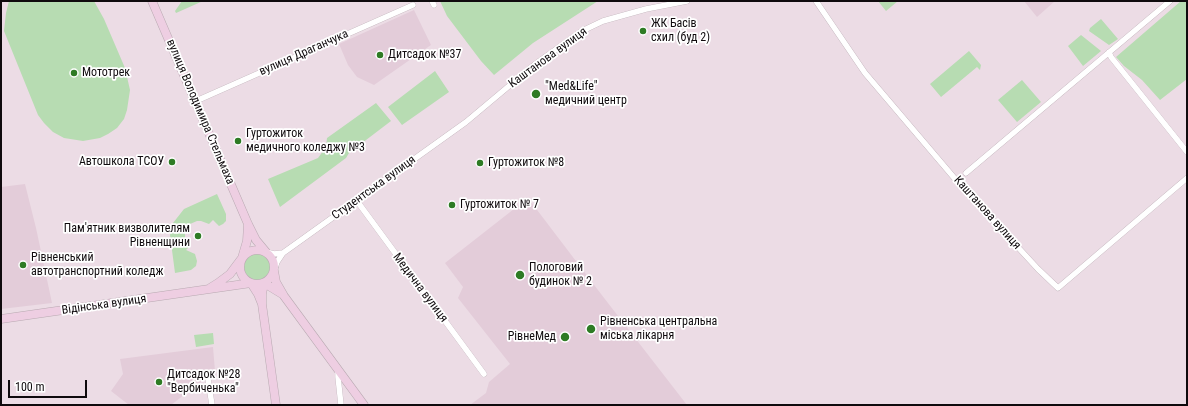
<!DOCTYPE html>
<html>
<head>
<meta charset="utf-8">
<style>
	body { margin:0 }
	#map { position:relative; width:1188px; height:406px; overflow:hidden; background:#ecdce5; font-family:"Roboto Condensed",sans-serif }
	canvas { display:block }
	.frame { position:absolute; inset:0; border:2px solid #0f0a0d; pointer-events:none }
	.scale { position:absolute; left:8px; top:380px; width:79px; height:18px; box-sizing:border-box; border:2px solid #0f0a0d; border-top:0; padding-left:5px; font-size:12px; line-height:14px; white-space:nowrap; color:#0f0a0d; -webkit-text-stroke:3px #fff; paint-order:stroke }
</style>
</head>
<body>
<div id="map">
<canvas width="1188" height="406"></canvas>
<div class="frame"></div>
<div class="scale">100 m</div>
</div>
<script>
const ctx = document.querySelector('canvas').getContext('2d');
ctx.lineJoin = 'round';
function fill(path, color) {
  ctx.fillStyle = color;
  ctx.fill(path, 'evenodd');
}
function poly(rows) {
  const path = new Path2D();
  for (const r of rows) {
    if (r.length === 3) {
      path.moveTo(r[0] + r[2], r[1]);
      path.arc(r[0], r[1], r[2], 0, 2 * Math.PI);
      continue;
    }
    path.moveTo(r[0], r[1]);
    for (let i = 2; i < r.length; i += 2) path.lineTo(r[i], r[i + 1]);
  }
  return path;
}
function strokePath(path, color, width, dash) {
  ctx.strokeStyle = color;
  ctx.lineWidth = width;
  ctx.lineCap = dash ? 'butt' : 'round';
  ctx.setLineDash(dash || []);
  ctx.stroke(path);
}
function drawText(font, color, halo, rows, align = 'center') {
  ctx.font = font + ' "Roboto Condensed",sans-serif';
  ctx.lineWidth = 3.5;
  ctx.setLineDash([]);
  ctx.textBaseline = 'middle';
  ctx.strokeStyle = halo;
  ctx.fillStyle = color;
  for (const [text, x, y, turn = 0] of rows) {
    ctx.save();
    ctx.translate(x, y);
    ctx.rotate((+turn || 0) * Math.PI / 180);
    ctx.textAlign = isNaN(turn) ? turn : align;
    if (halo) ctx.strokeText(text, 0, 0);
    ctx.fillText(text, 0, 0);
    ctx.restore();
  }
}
fill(poly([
	[1024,1,1055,1,1037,17],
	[414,10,431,45,374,85,357,77,348,65,339,44],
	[25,184,36,228,52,303,1,309,1,187],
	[528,198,601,294,687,405,470,405,486,393,489,382,510,364,458,298,463,287,445,263],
	[213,347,215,371,171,405,129,405,111,391,123,374,120,359]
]), '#e3ccd9');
fill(poly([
	[9,1,94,1,104,19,125,68,130,90,127,110,124,119,117,128,108,134,100,138,83,141,64,138,53,132,44,123,38,115,4,31,6,13],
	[182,1,203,1,176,13,175,11],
	[440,1,598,1,533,43,494,75,481,61,447,16],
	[878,1,898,1,886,11],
	[1181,1,1187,1,1187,79,1160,100,1142,80,1124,66,1116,57],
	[1101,19,1118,39,1109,45,1089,31,1090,28],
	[1081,35,1101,51,1083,66,1068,46],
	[969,51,981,65,980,70,977,67,941,97,930,84],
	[435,71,449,92,402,125,388,107],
	[1022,80,1041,102,1017,122,998,100],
	[376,103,391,121,349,153,346,158,280,207,268,179,318,158,326,147,327,138],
	[217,194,226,214,226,221,223,224,219,226,213,220,209,224,201,221,197,221,190,224,185,233,185,239,190,246,186,250,195,254,197,261,196,266,191,270,175,273,170,235,173,223,184,209],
	[257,267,14],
	[213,333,214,344,196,347,194,335]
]), '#b7dcb2');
const street = poly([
	[432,1,434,5],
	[816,1,865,73,956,180,1038,269,1058,288,1187,178],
	[1109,52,1111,57,1187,152],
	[196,101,413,5],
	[966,173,1170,1],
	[357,201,484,374],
	[266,252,274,254,283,253],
	[274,271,277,262,283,253,466,122,534,65,582,31,603,21,646,9,687,1],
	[338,370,338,377,341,405],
	[208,379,212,405]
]);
const secondary = poly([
	[152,1,248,224,256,240,266,252],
	[257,267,17],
	[274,271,276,282,284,296,364,405],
	[210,288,218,283,230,274,242,258,247,241,248,224],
	[1,319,251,283,258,294,262,304],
	[276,405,262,304,262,294,264,283,282,294]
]);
strokePath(street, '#b8a9b1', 6);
strokePath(secondary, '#b8a9b1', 9);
strokePath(street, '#fff', 5.5);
strokePath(secondary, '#eecee2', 8);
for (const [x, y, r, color] of [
	[643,31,4,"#2e7b24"],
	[380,55,4,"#2e7b24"],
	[74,73,4,"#2e7b24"],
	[536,94,5,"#2e7b24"],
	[238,141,4,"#2e7b24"],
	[172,162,4,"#2e7b24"],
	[480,163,4,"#2e7b24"],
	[452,205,4,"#2e7b24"],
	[198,236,4,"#2e7b24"],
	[23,265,4,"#2e7b24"],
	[520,275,5,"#2e7b24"],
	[591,329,5,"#2e7b24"],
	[565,337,5,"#2e7b24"],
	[159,382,4,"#2e7b24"]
]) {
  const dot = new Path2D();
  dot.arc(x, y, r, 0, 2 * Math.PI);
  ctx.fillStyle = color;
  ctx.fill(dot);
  strokePath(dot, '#fff', 1.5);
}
drawText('12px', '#0f0a0d', '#fff', [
	["ЖК Басів",651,24],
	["схил (буд 2)",651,38],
	["Дитсадок №37",388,55],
	["Мототрек",82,73],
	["\"Med&Life\"",545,87],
	["медичний центр",545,101],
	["Гуртожиток",246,134],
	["медичного коледжу №3",246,148],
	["Автошкола ТСОУ",164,162,"right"],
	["Гуртожиток №8",488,163],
	["Гуртожиток № 7",460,205],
	["Пам'ятник визволителям",190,229,"right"],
	["Рівненщини",190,243,"right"],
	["Рівненський",31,258],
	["автотранспортний коледж",31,272],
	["Пологовий",529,268],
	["будинок № 2",529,282],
	["Рівненська центральна",600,322],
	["міська лікарня",600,336],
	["РівнеМед",556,337,"right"],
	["Дитсадок №28",167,375],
	["\"Вербиченька\"",167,389]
], 'left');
drawText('12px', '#0f0a0d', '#fff', [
	["вулиця Драганчука",304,53,-24],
	["Каштанова вулиця",548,58,-36],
	["вулиця Володимира Стельмаха",200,112,67],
	["Студентська вулиця",374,188,-36],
	["Каштанова вулиця",987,213,48],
	["Медична вулиця",420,288,53],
	["Відінська вулиця",104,305,-8]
]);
</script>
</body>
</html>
